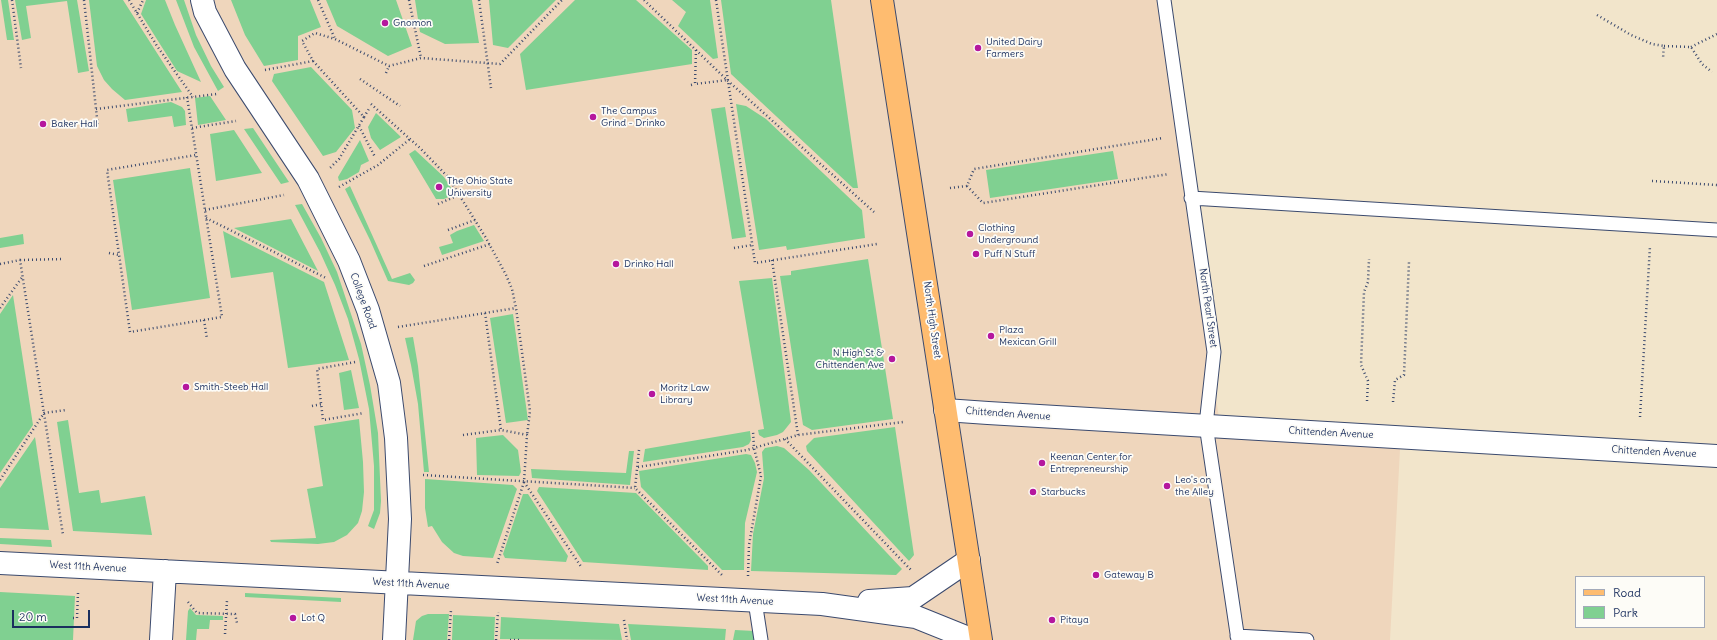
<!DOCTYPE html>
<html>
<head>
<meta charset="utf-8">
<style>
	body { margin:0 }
	#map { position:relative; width:1717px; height:640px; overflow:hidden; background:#f2e5cb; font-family:Delius,sans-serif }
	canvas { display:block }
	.legend { position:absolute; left:1575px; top:576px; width:130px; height:52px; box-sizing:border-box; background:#fdfcf7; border:1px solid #a3aaba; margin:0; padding:5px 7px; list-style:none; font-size:12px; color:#1b2f5e }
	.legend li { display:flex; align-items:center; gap:8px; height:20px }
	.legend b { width:20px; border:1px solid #a3aaba }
	.scale { position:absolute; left:12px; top:610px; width:78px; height:18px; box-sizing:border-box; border:2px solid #1b2f5e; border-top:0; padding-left:5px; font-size:12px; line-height:14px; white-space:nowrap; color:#1b2f5e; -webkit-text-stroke:3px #fdfcf7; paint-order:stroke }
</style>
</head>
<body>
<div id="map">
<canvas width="1717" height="640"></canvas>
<ul class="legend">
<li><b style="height:5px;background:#febc70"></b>Road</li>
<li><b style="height:11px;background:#80d091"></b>Park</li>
</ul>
<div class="scale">20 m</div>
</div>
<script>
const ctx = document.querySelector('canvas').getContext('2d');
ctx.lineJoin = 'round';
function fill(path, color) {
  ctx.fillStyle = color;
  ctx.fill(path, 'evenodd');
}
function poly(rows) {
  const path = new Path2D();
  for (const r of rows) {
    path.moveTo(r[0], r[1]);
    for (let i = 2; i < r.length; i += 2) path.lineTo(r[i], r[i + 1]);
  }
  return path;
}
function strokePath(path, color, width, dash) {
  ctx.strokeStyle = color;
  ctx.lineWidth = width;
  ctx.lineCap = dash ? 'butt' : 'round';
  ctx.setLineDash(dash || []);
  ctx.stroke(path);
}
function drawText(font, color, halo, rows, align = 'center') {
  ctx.font = font + ' Delius,sans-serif';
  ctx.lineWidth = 3.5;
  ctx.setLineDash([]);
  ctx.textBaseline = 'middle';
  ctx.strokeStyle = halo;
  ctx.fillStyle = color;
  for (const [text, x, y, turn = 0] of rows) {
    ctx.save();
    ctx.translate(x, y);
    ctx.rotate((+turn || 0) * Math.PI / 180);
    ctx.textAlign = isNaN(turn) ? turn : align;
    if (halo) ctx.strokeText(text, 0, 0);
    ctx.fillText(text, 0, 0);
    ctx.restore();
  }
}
fill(poly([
	[0,0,1157,0,1220,425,1401,430,1390,640,0,640]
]), '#efd6bc');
fill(poly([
	[1,0,8,0,14,40,7,40],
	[15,0,77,0,89,71,78,73,67,1,26,6,31,38,22,40],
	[89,0,123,0,182,92,125,100,112,89,104,80,97,66],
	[146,0,165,0,175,25,201,82,177,71,141,14],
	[176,0,184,0,196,35,211,66,224,87,218,91,194,47],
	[231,0,310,0,321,27,298,36,298,60,264,66,245,35],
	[326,0,396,0,412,46,388,56,337,26],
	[415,0,472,0,479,43,445,44,420,32],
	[489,0,556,0,508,48,493,45],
	[575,0,636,0,692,50,692,64,526,90,520,54],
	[672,0,710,0,718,58,713,59,678,26,686,12],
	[721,0,831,0,858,188,853,188,731,74],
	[311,67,352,110,355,128,336,152,323,156,272,81,274,74],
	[210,96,226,120,198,125,195,98],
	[171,102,182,107,185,111,186,125,174,127,172,116,128,122,126,109],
	[736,104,746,106,766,119,862,210,865,238,787,250,786,246,759,250],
	[725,107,746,237,732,239,711,109],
	[376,113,401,137,380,150,371,138,368,127],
	[253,128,289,182,281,184,244,129],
	[234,130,262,173,216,181,210,134],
	[360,140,369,161,361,165,359,172,347,179,339,181,338,177],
	[415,150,444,177,455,194,444,199,436,199,409,154],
	[1113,151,1118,179,990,198,986,170],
	[190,168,210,298,132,310,113,180],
	[350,186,392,279,410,273,415,280,413,283,409,285,388,281,370,240,345,189],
	[302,204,321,238,337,272,361,344,370,385,378,433,381,501,380,513,374,529,368,526,374,510,374,466,369,409,359,359,348,319,335,285,320,252,295,205],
	[291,219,318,271,234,228],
	[474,225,484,241,442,255,439,247,453,243,450,235,457,231],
	[223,231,324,282,349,360,288,368,273,272,231,278],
	[23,234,24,244,0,248,0,238],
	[868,259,893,419,812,430,803,425,780,276,791,275,791,271],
	[772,278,791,422,783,432,777,435,764,438,759,435,758,430,764,429,739,281],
	[13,295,33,425,0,473,0,314],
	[513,314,528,420,506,423,490,318],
	[413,337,418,366,429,472,424,472,418,404,411,365,405,338],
	[351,370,359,408,344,410,339,373],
	[359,419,363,462,364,492,362,511,358,523,347,535,334,542,318,544,271,542,270,540,316,538,307,489,323,486,314,426],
	[68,420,79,493,99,490,101,503,145,496,152,535,73,531,57,422],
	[895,427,914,555,909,561,807,451,806,446,814,438],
	[750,431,751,440,749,444,743,447,643,462,645,449],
	[503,435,518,450,521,472,519,476,477,475,476,438],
	[35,437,49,530,0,528,0,488],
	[777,446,784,448,809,470,902,569,896,575,751,571,753,534,764,478,762,452,765,448],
	[629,451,634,451,630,485,532,478,531,469,626,473],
	[746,454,751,455,755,463,757,472,745,523,744,570,722,570,641,487,639,471],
	[425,479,513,485,517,489,493,558,463,556,454,553,442,542,432,526,428,527,425,508],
	[539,487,636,493,708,566,708,570,583,562,537,491],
	[523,494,528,494,568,556,566,562,505,558,503,554],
	[0,538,51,540,52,547,0,544],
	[0,592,75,596,73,640,0,640],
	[245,593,341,598,341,602,245,597],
	[190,608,196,615,223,616,223,620,210,620,209,629,197,629,196,640,186,640,188,611],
	[428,614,449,614,447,640,413,640,416,621,422,616],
	[453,615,495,617,494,640,452,640],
	[501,617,619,624,622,640,500,639],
	[628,624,726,629,725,640,631,640],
	[735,630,755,631,756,640,733,640]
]), '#80d091');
const lane = poly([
	[1164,0,1214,352,1206,425,1238,640],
	[1191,198,1717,230],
	[755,601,761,640],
	[1237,636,1307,640]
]);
const street = poly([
	[202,0,205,12,235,69,308,179,349,261,368,310,389,383,396,438,400,519,394,640],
	[945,410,988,413,1717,456],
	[0,563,822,604,916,617,973,640],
	[869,601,913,598,969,560],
	[161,640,165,571]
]);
const primary = poly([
	[882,0,981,640]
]);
strokePath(lane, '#3b4a6e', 15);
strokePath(street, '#3b4a6e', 24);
strokePath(primary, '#3b4a6e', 24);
strokePath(poly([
	[12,0,21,68],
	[84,0,98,127],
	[129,0,157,46,193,97],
	[318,0,335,39],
	[409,0,421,58],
	[479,0,491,88],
	[644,0,727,80,874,212],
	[716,0,755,263,877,244],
	[137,13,143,0],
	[1597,15,1631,35,1652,44,1664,46,1663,58],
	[1664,46,1691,47,1702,64,1712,72],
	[1691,47,1717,34],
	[696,50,695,84,727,80],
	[313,61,364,117,339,159,330,168],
	[265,70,313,61,302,41,315,33,335,39,389,66,421,58,500,64,562,0],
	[386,73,389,66],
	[360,79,400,106],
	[691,85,695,84],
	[187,97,222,317,130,332,107,170,196,155],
	[371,104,420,148,448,177,486,238,506,275,512,289,516,308,530,411,527,436],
	[96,109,217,94],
	[364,117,370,107],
	[359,126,375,157],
	[192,128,236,121],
	[1652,181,1717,185],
	[967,186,983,203,1169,174],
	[339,187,378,165,410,139],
	[950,188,967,186,974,169,1163,138],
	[438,204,459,195],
	[205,210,284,195],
	[206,218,326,278],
	[448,230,475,220],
	[734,248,752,245],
	[109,253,119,255],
	[20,260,64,259],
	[772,260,798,435],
	[0,264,20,260,63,535],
	[424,266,490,244],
	[0,308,23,276],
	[485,313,501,430],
	[204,320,207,339],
	[398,327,516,308],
	[355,362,317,369,323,420,364,413],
	[1367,401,1368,381,1361,365,1364,292,1368,282,1369,259],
	[1393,402,1395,380,1404,375,1409,262],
	[312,406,322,404],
	[1640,417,1650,246],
	[463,435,501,430,527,435,524,482,497,564],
	[785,439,911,570],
	[639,450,635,488,722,575],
	[638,467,747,450,798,435,903,422],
	[423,475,635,488],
	[0,480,44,413,66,410],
	[524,482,582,568],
	[748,576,749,545,761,476,754,448,753,431],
	[188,602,197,613,235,614,237,623],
	[73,618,77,618,78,593],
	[624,620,627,640],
	[225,634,227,600],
	[449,640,451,610],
	[496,640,498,612],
	[510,640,519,640]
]), '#3b4a6e', 2.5, [1, 3]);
strokePath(lane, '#fff', 13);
strokePath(street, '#fff', 22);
strokePath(primary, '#febc70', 22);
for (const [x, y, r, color] of [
	[385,23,4,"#b5179e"],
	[978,48,4,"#b5179e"],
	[593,117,4,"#b5179e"],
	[43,124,4,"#b5179e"],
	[439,187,4,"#b5179e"],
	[970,234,4,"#b5179e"],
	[976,254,4,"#b5179e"],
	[616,264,4,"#b5179e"],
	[991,336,4,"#b5179e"],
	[892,359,4,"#b5179e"],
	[186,387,4,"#b5179e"],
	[652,394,4,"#b5179e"],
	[1042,463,4,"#b5179e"],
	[1167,486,4,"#b5179e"],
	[1033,492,4,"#b5179e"],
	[1096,575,4,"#b5179e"],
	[293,618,4,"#b5179e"],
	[1052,620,4,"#b5179e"]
]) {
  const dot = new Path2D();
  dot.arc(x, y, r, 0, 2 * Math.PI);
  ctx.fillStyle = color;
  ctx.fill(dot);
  strokePath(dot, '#fdfcf7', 1.5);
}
drawText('10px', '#1b2f5e', '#fdfcf7', [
	["Gnomon",393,23],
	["United Dairy",986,42],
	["Farmers",986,54],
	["The Campus",601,111],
	["Grind - Drinko",601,123],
	["Baker Hall",51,124],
	["The Ohio State",447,181],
	["University",447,193],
	["Clothing",978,228],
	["Underground",978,240],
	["Puff N Stuff",984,254],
	["Drinko Hall",624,264],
	["Plaza",999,330],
	["Mexican Grill",999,342],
	["N High St &",884,353,"right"],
	["Chittenden Ave",884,365,"right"],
	["Smith-Steeb Hall",194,387],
	["Moritz Law",660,388],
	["Library",660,400],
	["Keenan Center for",1050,457],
	["Entrepreneurship",1050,469],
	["Leo's on",1175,480],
	["the Alley",1175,492],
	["Starbucks",1041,492],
	["Gateway B",1104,575],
	["Lot Q",301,618],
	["Pitaya",1060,620]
], 'left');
drawText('10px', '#1b2f5e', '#fdfcf7', [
	["College Road",363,301,70],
	["North Pearl Street",1208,308,82],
	["North High Street",932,320,82],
	["Chittenden Avenue",1008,414,4],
	["Chittenden Avenue",1331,433,3],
	["Chittenden Avenue",1654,452,3],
	["West 11th Avenue",88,567,3],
	["West 11th Avenue",411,584,3],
	["West 11th Avenue",735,600,3]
]);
</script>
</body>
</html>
